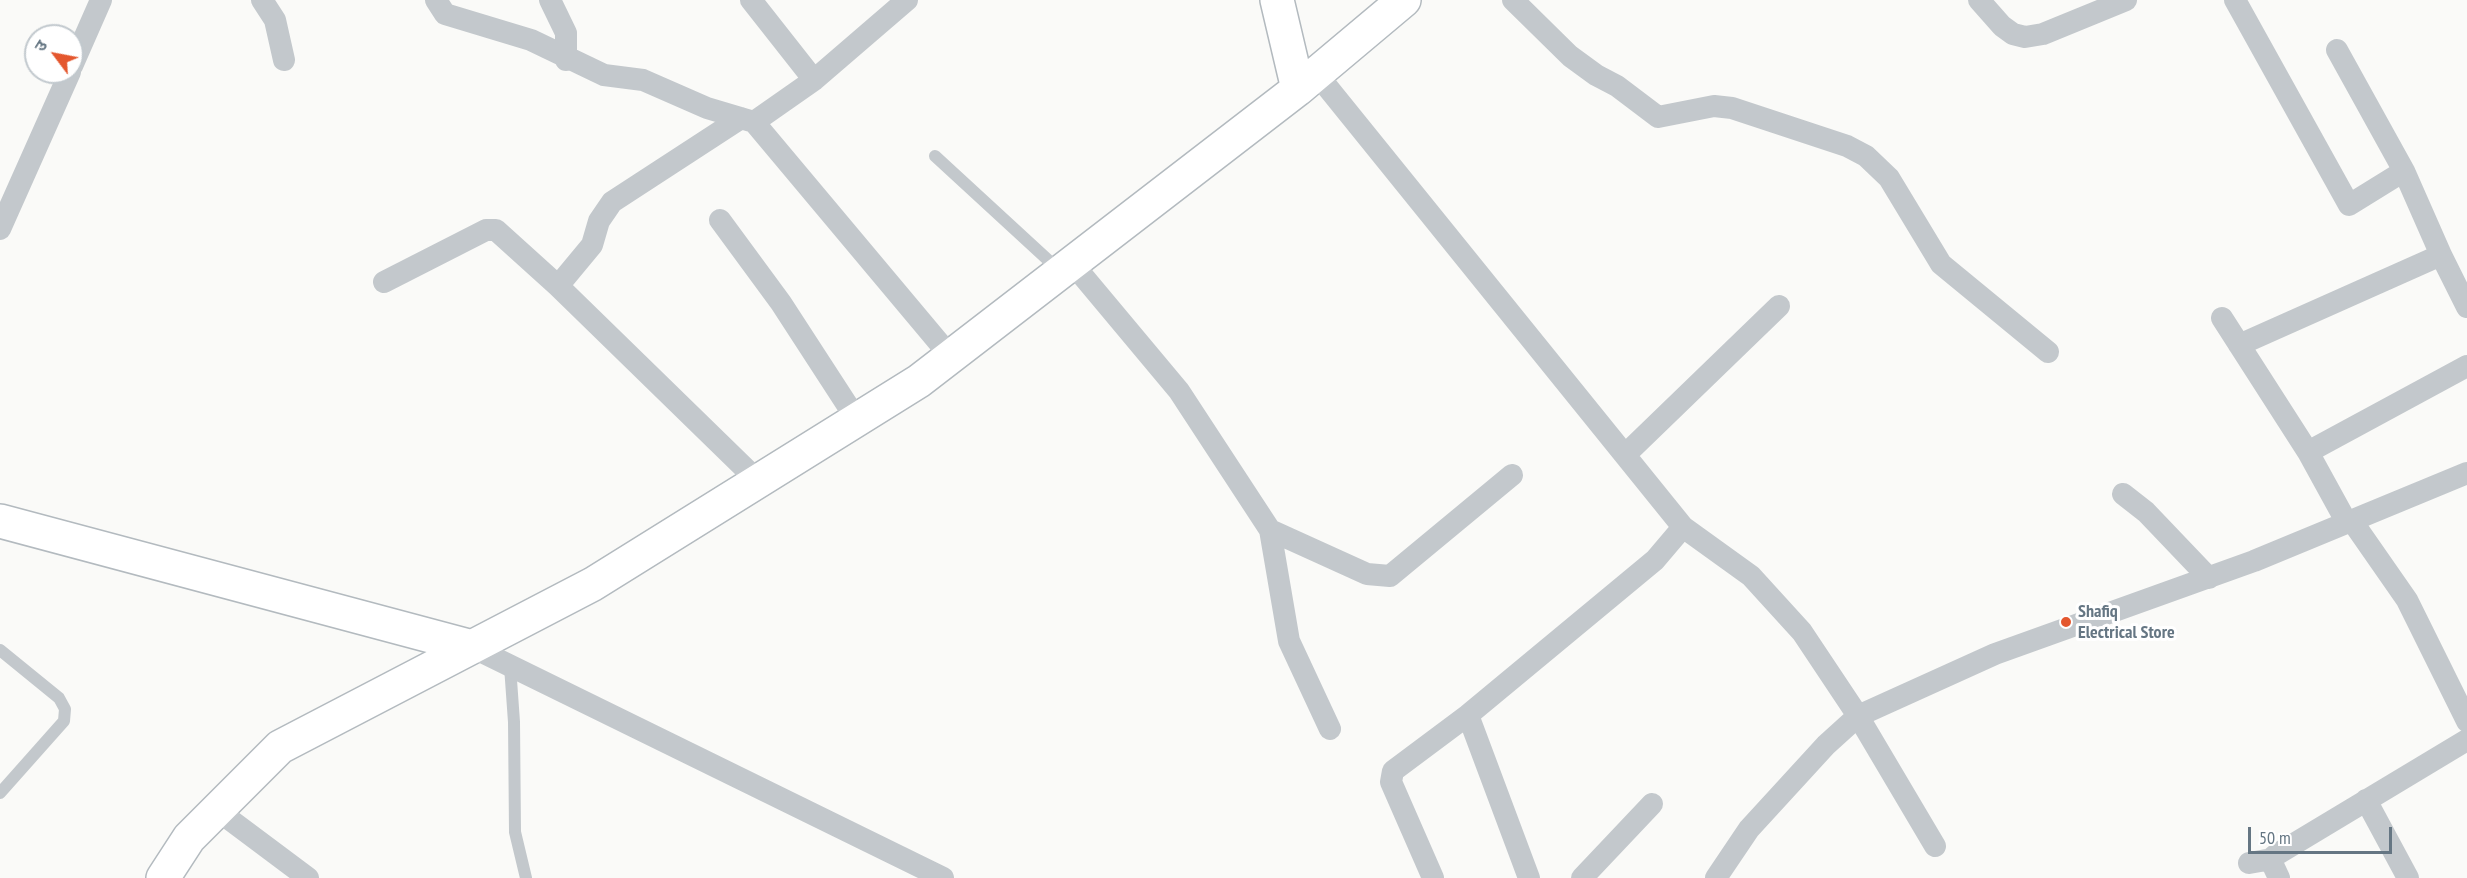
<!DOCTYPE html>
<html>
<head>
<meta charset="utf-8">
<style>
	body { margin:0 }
	#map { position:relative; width:2467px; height:878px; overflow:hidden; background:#fafaf8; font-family:"PT Sans Narrow","Noto Sans Devanagari",sans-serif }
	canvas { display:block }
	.north { position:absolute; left:24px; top:24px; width:60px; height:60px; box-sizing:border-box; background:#fff; border:2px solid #c1c8cd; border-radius:50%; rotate:302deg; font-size:16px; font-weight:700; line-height:24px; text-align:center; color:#657683 }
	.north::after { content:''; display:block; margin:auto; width:21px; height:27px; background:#e4572e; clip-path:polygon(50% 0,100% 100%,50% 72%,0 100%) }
	.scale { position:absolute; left:2248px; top:827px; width:144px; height:27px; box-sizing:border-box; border:3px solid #657683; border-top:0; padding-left:8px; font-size:18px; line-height:21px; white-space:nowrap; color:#657683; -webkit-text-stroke:4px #fff; paint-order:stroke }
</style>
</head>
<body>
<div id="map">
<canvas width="2467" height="878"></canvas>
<div class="north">उ</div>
<div class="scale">50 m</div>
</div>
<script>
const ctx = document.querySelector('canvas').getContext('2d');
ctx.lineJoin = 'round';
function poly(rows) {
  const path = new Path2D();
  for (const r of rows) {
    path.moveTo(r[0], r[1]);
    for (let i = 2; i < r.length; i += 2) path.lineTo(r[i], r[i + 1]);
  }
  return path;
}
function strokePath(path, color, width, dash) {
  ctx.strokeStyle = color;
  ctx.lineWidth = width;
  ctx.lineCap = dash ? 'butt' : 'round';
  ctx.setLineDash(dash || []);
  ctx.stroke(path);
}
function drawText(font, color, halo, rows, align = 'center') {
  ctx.font = font + ' "PT Sans Narrow",sans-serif';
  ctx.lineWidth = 6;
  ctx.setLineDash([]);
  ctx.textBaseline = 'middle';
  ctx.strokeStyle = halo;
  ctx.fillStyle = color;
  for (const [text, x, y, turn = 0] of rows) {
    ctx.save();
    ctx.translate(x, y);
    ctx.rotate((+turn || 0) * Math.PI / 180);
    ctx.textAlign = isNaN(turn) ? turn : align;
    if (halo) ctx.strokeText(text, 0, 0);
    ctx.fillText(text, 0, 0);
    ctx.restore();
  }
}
const secondary = poly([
	[1277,0,1298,89],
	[0,521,472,647],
	[163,878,189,838,280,747,593,584,919,381,1298,89,1404,0]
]);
strokePath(secondary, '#b3babf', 36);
strokePath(poly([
	[935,156,1060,271],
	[0,650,59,698,65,709,64,721,0,793],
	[510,666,514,722,515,832,526,878]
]), '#c3c8cc', 12);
strokePath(poly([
	[262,0,275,20,284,60],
	[436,0,445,14,531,40,604,75,643,80,707,108,754,122],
	[550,0,566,33,566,60],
	[751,0,814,80],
	[907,0,814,80,754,122,951,357],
	[1513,0,1570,56,1596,75,1617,86,1658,117,1714,106,1732,108,1847,146,1866,156,1889,178,1941,264,2048,352],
	[1979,0,2002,26,2013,34,2025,37,2043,34,2126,0],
	[2235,0,2349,205,2404,171],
	[2337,50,2404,171,2441,255],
	[72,66,101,0],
	[1316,73,1683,527,1655,560,1468,715,1393,771,1391,782,1433,878],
	[720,220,781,303,857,420],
	[0,229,70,72],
	[1072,263,1179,391,1270,530,1289,641,1330,729],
	[384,282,486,230,496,230,558,286,758,481],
	[558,286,592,245,599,221,612,202,741,118],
	[2222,318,2308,452,2347,523],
	[2239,345,2441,255,2467,307],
	[2308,452,2467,366],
	[1626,454,1779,306],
	[2123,494,2146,512,2209,578],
	[2352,521,2407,600,2467,721],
	[1683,527,1751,576,1802,632,1858,716,1935,846],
	[1270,530,1367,574,1390,576,1512,475],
	[472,647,943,878],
	[1468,715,1529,878],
	[2366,800,2408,878],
	[217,810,308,878],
	[2249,863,2272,859],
	[1582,878,1652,804],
	[1716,878,1749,829,1826,745,1858,716,1995,654,2254,561,2467,473],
	[2279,878,2272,863,2274,856,2467,740]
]), '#c3c8cc', 22);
strokePath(secondary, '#fff', 33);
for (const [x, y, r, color] of [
	[2066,622,6,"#e4572e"]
]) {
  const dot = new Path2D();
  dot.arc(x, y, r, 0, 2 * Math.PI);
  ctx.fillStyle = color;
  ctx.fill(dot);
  strokePath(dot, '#fff', 2);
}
drawText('bold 18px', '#657683', '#fff', [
	["Shafiq",2078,612],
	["Electrical Store",2078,633]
], 'left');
</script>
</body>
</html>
